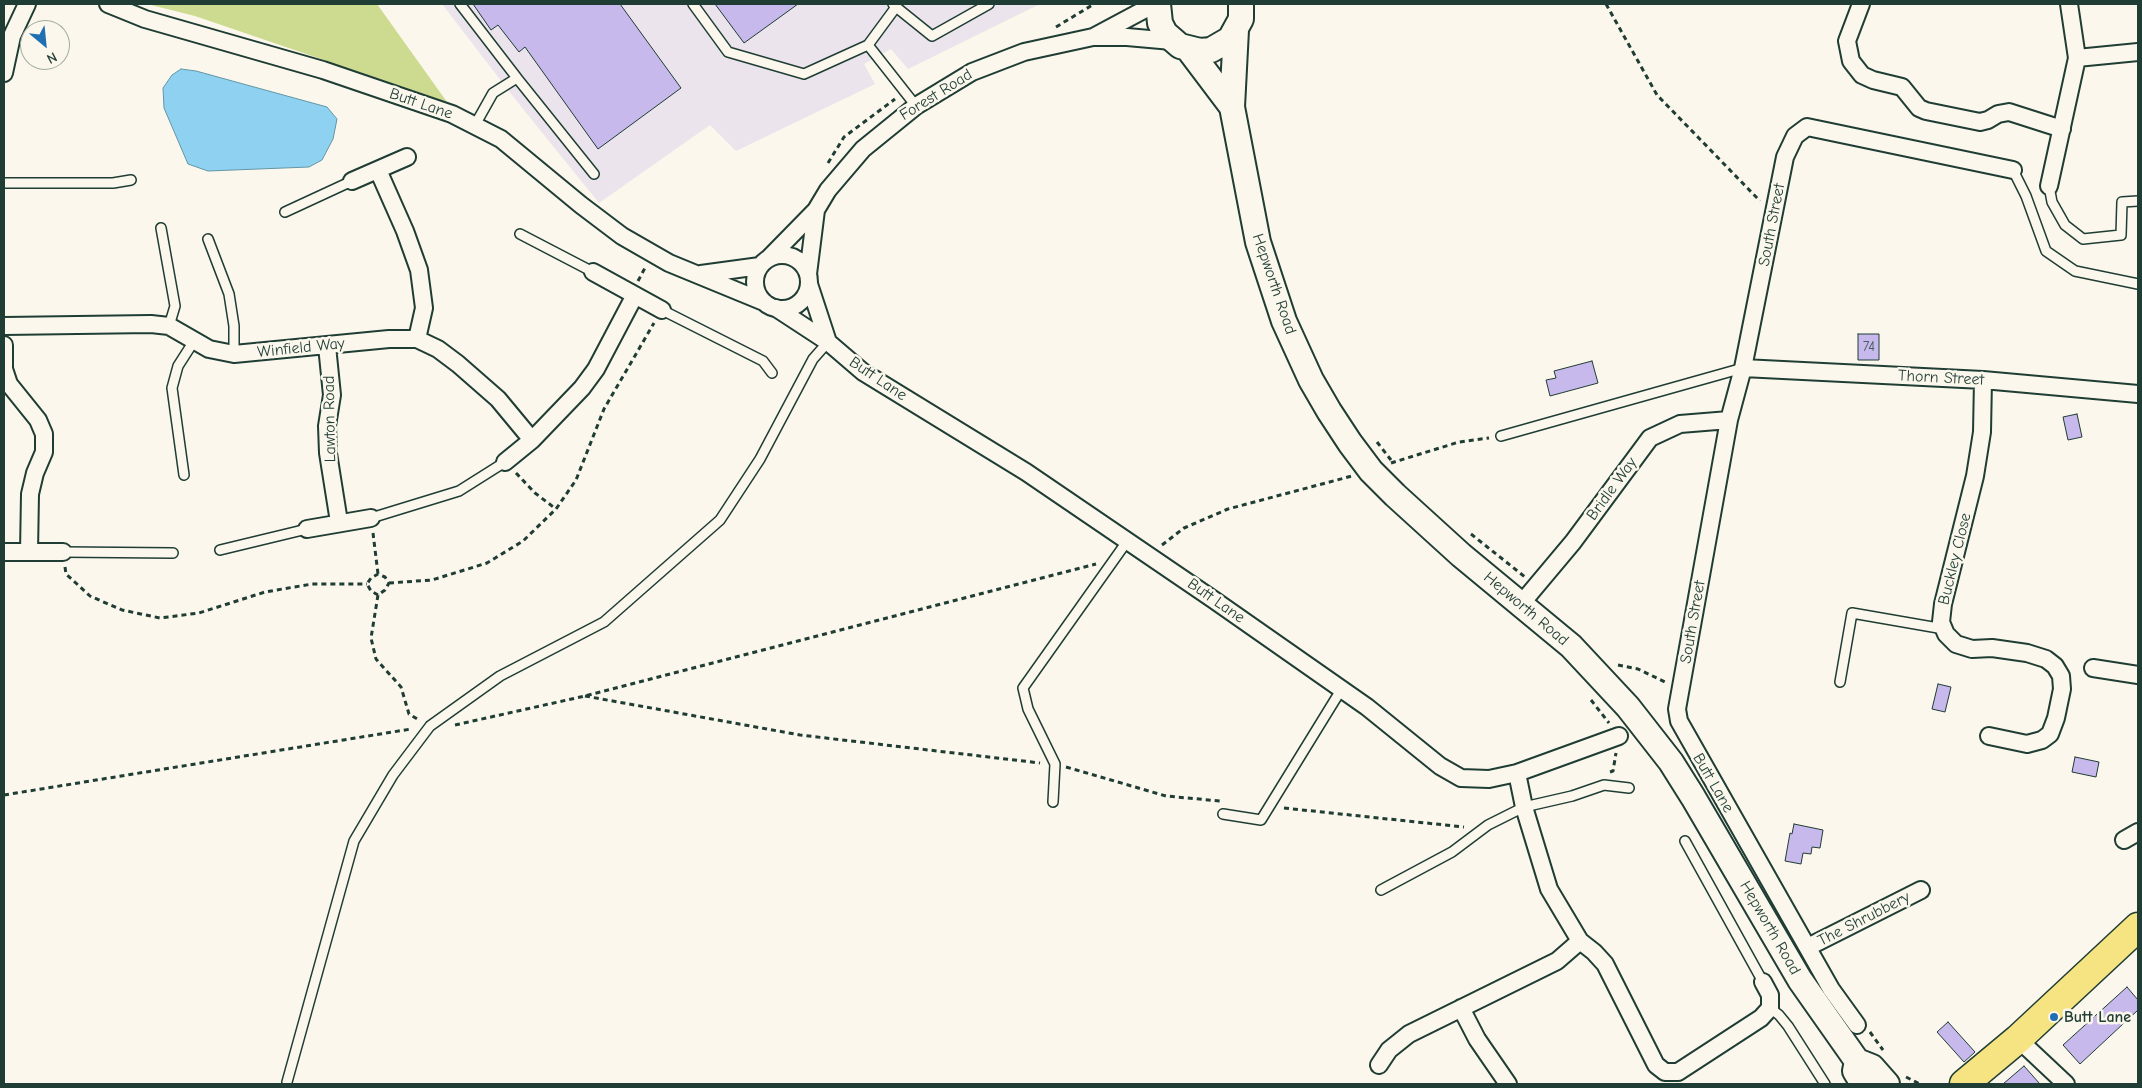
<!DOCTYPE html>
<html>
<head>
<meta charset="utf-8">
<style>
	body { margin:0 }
	#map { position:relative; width:2142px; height:1088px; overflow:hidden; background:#fbf7ec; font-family:"Comic Neue",sans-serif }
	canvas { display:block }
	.frame { position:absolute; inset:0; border:5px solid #1f3d34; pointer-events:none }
	.north { position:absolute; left:20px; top:20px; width:50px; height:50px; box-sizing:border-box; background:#fbf7ec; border:1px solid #a3ada2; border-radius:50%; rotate:152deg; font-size:14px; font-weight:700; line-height:20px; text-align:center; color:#1f3d34 }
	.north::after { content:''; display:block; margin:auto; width:18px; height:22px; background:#1f6fb2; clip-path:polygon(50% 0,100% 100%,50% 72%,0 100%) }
</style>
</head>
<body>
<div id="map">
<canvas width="2142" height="1088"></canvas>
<div class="frame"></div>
<div class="north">N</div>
</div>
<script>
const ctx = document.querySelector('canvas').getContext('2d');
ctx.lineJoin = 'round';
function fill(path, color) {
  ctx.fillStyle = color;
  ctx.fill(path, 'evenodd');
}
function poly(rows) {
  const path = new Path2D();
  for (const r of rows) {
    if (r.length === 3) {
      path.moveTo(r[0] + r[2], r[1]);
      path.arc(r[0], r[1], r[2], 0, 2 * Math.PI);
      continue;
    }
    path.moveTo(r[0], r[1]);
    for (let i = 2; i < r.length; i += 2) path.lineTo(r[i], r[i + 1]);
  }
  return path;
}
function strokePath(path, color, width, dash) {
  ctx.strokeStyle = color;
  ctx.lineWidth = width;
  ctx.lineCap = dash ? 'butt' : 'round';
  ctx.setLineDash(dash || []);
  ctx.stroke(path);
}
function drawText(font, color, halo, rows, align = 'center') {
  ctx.font = font + ' "Comic Neue",sans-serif';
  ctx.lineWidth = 5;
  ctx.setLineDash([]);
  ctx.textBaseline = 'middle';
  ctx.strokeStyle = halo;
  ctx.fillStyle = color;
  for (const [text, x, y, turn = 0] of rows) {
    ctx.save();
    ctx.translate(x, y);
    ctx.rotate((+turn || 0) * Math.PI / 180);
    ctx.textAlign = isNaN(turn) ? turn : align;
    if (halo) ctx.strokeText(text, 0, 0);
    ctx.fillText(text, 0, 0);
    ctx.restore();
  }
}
fill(poly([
	[442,4,1040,4,908,69,891,49,864,64,875,84,736,151,710,125,599,203,515,99]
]), '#ebe4ec');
fill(poly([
	[147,4,377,4,447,102,195,16]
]), '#ccdb8f');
const water = poly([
	[181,69,196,71,327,107,337,119,333,139,322,160,309,167,208,171,188,164,164,108,163,88,172,75,181,69]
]);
fill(water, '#8fd1f0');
strokePath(water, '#6296a5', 1);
const building = poly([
	[473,4,620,4,681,88,598,149,525,47,519,52,498,25,491,30,473,4],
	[715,4,798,4,744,43,715,4],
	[1858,334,1879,334,1879,360,1858,360,1858,334],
	[1592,361,1598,383,1550,396,1546,380,1556,378,1554,371,1592,361],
	[2077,414,2082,437,2068,440,2063,417,2077,414],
	[1938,684,1951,687,1945,712,1932,709,1938,684],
	[2075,757,2099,762,2096,777,2072,772,2075,757],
	[1794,824,1823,830,1820,848,1812,847,1811,854,1803,853,1801,864,1785,861,1790,833,1792,834,1794,824],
	[2127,987,2138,1000,2138,1010,2080,1064,2063,1045,2127,987],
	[1948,1022,1975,1052,1964,1062,1937,1032,1948,1022],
	[2024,1066,2040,1084,2003,1084,2024,1066]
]);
fill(building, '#c7b9eb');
strokePath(building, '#1f3d34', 1);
const lane = poly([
	[460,4,517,78],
	[693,4,728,52,804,74,868,45,896,7,893,4],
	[896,7,932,36,989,4],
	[868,45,916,106],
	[475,125,493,93,517,78,594,174],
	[2013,170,2026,196,2046,251,2075,271,2138,284],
	[4,183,113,183,131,180],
	[2049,186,2052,202,2065,225,2083,239,2121,235,2122,202,2138,201],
	[285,212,352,181],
	[161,228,175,306,169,326],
	[520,234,593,272],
	[208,239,229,294,234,326,234,354],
	[662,310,763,361,772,373],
	[1501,436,1743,368],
	[184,475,172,388,178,366,194,341],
	[371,518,459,491,505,462],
	[220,550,307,529],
	[63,552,173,553],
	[1840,682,1852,613,1944,629],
	[1053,802,1055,764,1028,709,1023,688,1128,540],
	[1223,814,1261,820,1341,690],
	[1685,841,1763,982],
	[1381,890,1452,852,1488,825,1524,807,1572,796,1604,785,1629,788],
	[1770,1008,1779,1015,1788,1026,1825,1084],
	[287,1082,354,841,393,775,430,726,500,676,604,622,720,520,760,459,813,359,828,342]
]);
const street = poly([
	[108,4,145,19,323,70,452,114,501,139,581,205,622,236,669,263,764,302],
	[1861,4,1847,41,1851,61,1862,75,1873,80,1902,87,1919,108,1926,111,1980,122,1988,120,1998,114,2009,112,2062,129],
	[1095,36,1155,4],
	[2077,58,2138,52],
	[4,73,12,36,27,4],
	[378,170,405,231,419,270,424,308,417,339],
	[352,181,407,157],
	[2049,186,2077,58,2069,4],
	[782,282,27],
	[768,259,816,210,828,190,863,149,916,106,972,72,1024,52,1093,37,1127,37,1172,41],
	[593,272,662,310],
	[701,274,760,266],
	[808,274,816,210],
	[809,284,828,342],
	[776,308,828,342,863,372,1026,472,1214,600,1367,707,1440,766,1461,778,1489,779,1517,773,1619,736],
	[4,326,151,324,169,326,209,349,234,354,389,339,417,339,438,349,458,364,498,399,532,440,505,462],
	[4,345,4,369,9,384,38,420,44,434,44,452,35,473,30,494,29,552],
	[327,346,332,395,327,426,328,453,339,522],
	[1743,368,1983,380,2138,394],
	[1983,380,1982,432,1975,476,1943,604,1941,622,1946,634,1956,644,1972,649,1992,648,2027,653,2046,659,2055,666,2061,676,2062,689,2056,718,2050,734,2042,740,2027,744,1989,736],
	[532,440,582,388,596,369,635,295],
	[307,529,371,518],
	[4,552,63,552],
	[1521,604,1573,542,1650,438,1680,424,1729,420],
	[2093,668,2138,675],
	[1517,773,1524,807,1549,889,1580,941,1594,952,1605,964,1656,1065,1665,1072,1678,1072,1761,1018,1770,1008,1770,995,1763,982],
	[2124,840,2138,832],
	[1808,947,1921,890],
	[1461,1008,1477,1039,1508,1084],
	[1857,1025,1831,989,1679,721,1677,709,1729,420,1743,368,1785,157,1795,136,1807,127,2013,170],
	[2018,1039,2066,1084],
	[1379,1065,1389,1050,1409,1034,1557,961,1580,941]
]);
const secondary = poly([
	[1158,4,1160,23,1165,33,1180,46,1200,51,1211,50,1230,39,1241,19,1241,4],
	[1236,30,1232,107,1258,242,1284,321,1311,380,1329,411,1350,443,1371,471,1395,495,1461,555,1571,646,1628,707,1671,762,1693,797,1800,980,1857,1061,1872,1067,1887,1084],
	[1189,50,1232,107],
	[1857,1061,1855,1071,1863,1084]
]);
const highway = poly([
	[1964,1084,2018,1039,2138,927]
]);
strokePath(lane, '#1f3d34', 12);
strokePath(street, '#1f3d34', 20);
strokePath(secondary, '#1f3d34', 28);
strokePath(highway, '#1f3d34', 31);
strokePath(poly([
	[1606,4,1657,95,1760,201],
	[1056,27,1094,4],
	[828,163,844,137,895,99],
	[638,281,646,266],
	[1377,442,1391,460],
	[1391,463,1459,442,1489,438],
	[516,473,535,493,556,509],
	[373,533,378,574],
	[1471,534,1525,577],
	[1162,545,1184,528,1228,509,1352,476],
	[65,567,66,574,90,596,122,610,160,618,199,613,265,592,312,584,367,584],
	[389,583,432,580,487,563,523,541,556,509,576,480,604,409,654,323],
	[378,595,371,591,367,584,371,578,378,574,385,577,389,583,385,590,378,595,371,638,376,659,401,687,409,714,419,720],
	[1618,665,1638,669,1665,682],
	[585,696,800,735,1040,763],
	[1591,700,1609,723],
	[455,725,585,696,1096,564],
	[1066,767,1166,796,1220,801],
	[1610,772,1613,771,1616,753],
	[4,795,411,729],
	[1284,808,1464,827],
	[1870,1032,1883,1050],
	[1906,1077,1920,1084]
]), '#1f3d34', 3, [5, 4]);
strokePath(lane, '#fbf7ec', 9);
strokePath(street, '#fbf7ec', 16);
strokePath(secondary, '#fbf7ec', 24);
strokePath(highway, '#f6e381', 28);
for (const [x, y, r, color] of [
	[2054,1017,5,"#1f6fb2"]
]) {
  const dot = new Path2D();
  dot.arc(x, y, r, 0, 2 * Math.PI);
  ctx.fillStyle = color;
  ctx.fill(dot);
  strokePath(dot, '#fbf7ec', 2);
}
drawText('14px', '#495c62', null, [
	["74",1869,347]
]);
drawText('16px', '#1f3d34', '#fbf7ec', [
	["Forest Road",936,95,-32],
	["Butt Lane",421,104,19],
	["South Street",1772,225,-79],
	["Hepworth Road",1274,284,71],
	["Winfield Way",301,348,-6],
	["Thorn Street",1941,378,3],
	["Butt Lane",878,379,34],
	["Lawton Road",330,419,-91],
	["Bridle Way",1612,489,-54],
	["Buckley Close",1955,559,-76],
	["Butt Lane",1216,601,35],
	["Hepworth Road",1526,609,40],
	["South Street",1693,622,-80],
	["Butt Lane",1713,783,60],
	["The Shrubbery",1864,919,-27],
	["Hepworth Road",1770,928,60]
]);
drawText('bold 16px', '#1f3d34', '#fbf7ec', [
	["Butt Lane",2064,1017]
], 'left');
</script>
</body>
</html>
